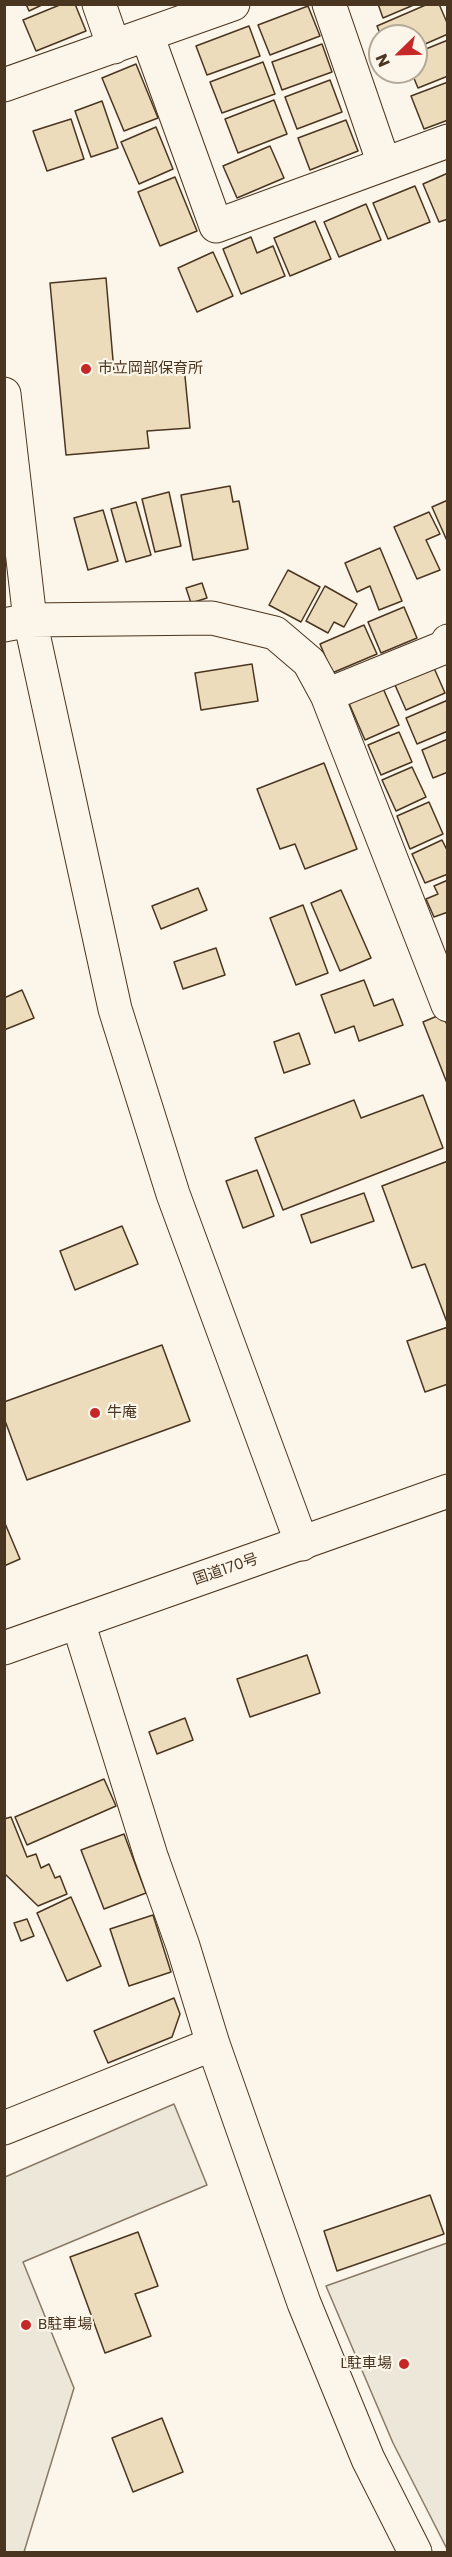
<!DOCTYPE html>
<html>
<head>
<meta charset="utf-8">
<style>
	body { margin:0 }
	#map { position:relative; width:452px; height:2557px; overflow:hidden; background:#fbf6e9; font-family:Poppins,sans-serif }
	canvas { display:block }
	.frame { position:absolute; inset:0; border:6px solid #4a3520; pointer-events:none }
	.north { position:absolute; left:368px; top:24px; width:60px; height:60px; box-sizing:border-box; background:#fbf6e9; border:2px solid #b4a999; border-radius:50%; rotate:247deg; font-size:16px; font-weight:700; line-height:24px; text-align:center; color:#4a3520 }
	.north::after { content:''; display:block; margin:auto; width:21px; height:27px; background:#c62828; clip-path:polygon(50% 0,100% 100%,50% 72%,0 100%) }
</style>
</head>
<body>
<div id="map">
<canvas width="452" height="2557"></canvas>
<div class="frame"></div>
<div class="north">N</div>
</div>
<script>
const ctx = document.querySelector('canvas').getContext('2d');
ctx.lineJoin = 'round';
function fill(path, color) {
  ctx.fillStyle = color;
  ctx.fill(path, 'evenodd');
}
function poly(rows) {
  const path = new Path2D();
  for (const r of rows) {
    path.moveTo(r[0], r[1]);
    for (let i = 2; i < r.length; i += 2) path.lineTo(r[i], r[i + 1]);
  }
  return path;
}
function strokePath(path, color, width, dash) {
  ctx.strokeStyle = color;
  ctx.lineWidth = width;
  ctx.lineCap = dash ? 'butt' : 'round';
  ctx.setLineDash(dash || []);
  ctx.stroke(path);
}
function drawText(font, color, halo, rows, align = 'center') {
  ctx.font = font + ' Poppins,"Noto Sans JP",sans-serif';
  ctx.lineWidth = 4.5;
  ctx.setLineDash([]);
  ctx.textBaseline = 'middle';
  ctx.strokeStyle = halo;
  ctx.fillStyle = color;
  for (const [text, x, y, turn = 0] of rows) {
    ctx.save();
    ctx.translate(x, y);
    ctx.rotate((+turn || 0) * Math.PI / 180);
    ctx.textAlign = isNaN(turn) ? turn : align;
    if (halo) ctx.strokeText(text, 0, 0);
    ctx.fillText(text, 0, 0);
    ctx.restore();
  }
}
const parking = poly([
	[174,2104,207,2185,23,2262,74,2388,24,2552,5,2552,5,2177,174,2104],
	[447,2243,448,2243,447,2549,393,2443,326,2286,447,2243]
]);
fill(parking, '#ede7d9');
strokePath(parking, '#887966', 1.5);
const building = poly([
	[26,4,44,4,29,11,26,4],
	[62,4,75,4,86,31,36,51,23,20,62,4],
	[378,4,416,4,383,18,378,4],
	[428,4,439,4,448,25,448,34,416,48,416,36,381,36,377,26,428,4],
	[308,6,320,36,270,55,258,25,308,6],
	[249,26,260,56,207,75,196,46,249,26],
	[448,40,448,76,418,88,413,76,402,81,398,72,416,72,416,53,448,40],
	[322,44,332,72,282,90,272,62,322,44],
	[263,62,275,94,222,113,210,82,263,62],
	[136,64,158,118,124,131,102,78,136,64],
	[330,80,342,112,297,129,285,97,330,80],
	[448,82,448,120,424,129,411,96,448,82],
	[274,100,287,134,238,153,225,119,274,100],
	[102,101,118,148,91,157,75,111,102,101],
	[71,119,84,159,47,171,33,131,71,119],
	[346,120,358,151,310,170,298,138,346,120],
	[156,127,173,169,139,184,121,142,156,127],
	[270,146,284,178,237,198,223,166,270,146],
	[448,173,448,219,439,222,423,184,448,173],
	[175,177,197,231,160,246,138,192,175,177],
	[415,186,430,222,388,239,373,203,415,186],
	[366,204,381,240,339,257,324,222,366,204],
	[315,221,331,259,290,276,274,238,315,221],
	[251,237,257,253,273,246,285,276,241,294,223,249,251,237],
	[213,252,233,296,197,312,178,268,213,252],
	[106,278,114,372,184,366,190,428,147,431,149,448,66,455,50,283,106,278],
	[230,486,233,502,239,501,248,549,193,560,181,495,230,486],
	[169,492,181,546,155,552,142,499,169,492],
	[448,500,448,543,432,507,448,500],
	[136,502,151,555,126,562,111,509,136,502],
	[103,510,118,561,88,570,74,518,103,510],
	[429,512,440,534,426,540,440,570,417,579,394,527,429,512],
	[380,548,402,601,379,610,370,586,357,592,345,563,380,548],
	[288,570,320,587,301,622,269,605,288,570],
	[202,583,207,598,191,603,186,588,202,583],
	[325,586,357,604,344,627,334,622,328,633,306,621,325,586],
	[404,607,417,638,381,653,368,622,404,607],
	[364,625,377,654,332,673,320,644,364,625],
	[252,664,258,701,201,710,195,673,252,664],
	[434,668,445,693,406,710,395,685,434,668],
	[382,686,399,725,365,740,348,701,382,686],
	[448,700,448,731,417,744,406,718,448,700],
	[399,732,412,762,381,775,368,745,399,732],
	[448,739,448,772,433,778,422,750,448,739],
	[324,763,357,849,305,869,295,844,280,849,257,789,324,763],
	[412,767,426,797,396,811,382,780,412,767],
	[429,802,443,834,410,849,397,816,429,802],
	[442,840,448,852,448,874,425,883,412,854,442,840],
	[448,880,448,912,434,917,426,899,438,894,434,886,448,880],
	[198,888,207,910,161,929,152,906,198,888],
	[341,890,371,958,340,971,311,903,341,890],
	[303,905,328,973,296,985,270,918,303,905],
	[216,948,225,975,183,989,174,962,216,948],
	[364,980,374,1006,393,999,403,1025,359,1041,354,1026,335,1033,321,995,364,980],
	[22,990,34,1018,4,1030,4,998,22,990],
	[442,1014,448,1027,447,1083,423,1022,442,1014],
	[299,1033,310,1064,284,1073,274,1042,299,1033],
	[423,1095,443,1148,283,1210,255,1138,354,1100,361,1118,423,1095],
	[448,1161,448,1325,425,1264,412,1268,382,1186,448,1161],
	[257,1170,274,1216,243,1228,226,1181,257,1170],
	[364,1193,374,1221,311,1243,301,1215,364,1193],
	[122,1226,138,1264,75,1290,60,1251,122,1226],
	[448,1327,448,1384,425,1392,407,1341,448,1327],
	[162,1345,190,1421,27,1480,4,1418,4,1402,162,1345],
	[4,1521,20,1559,4,1566,4,1521],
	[307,1655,320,1693,250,1717,237,1679,307,1655],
	[185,1718,193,1740,157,1754,149,1732,185,1718],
	[104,1779,116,1806,27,1845,15,1817,104,1779],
	[11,1817,27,1857,36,1854,41,1868,49,1864,55,1878,60,1876,67,1894,38,1906,5,1874,4,1819,11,1817],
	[124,1834,146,1893,104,1909,81,1850,124,1834],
	[71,1897,101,1966,67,1981,37,1913,71,1897],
	[153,1915,171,1972,129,1986,110,1929,153,1915],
	[27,1919,34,1936,21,1941,14,1923,27,1919],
	[174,1998,180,2014,172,2037,108,2063,94,2031,174,1998],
	[430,2195,444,2234,337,2271,324,2231,430,2195],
	[138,2232,158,2286,135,2294,151,2336,105,2353,70,2257,138,2232],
	[162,2418,183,2472,133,2492,112,2438,162,2418]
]);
fill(building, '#ecdcbc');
strokePath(building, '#4a3520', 1.5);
const minor = poly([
	[99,4,114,47],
	[329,4,384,164],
	[147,35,216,226,448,141],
	[4,85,233,4],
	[4,394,30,620,115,1009,173,1194,302,1544],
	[4,625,30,620,212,618,275,633,309,662,327,695,448,1005],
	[327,695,445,647,448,641],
	[78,1622,151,1856,183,1946,213,2044,304,2303,368,2459,415,2552],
	[4,2128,213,2044]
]);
const highway = poly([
	[4,1648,448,1491]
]);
strokePath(minor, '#4a3520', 35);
strokePath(highway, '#4a3520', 35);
strokePath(minor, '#fbf6e9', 33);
strokePath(highway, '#fbf6e9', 33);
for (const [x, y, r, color] of [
	[86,369,6,"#c62828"],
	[95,1413,6,"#c62828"],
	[26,2325,6,"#c62828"],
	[404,2364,6,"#c62828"]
]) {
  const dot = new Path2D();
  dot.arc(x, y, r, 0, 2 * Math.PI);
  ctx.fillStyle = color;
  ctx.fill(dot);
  strokePath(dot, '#fbf6e9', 2);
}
drawText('15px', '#4a3520', '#fbf6e9', [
	["市立岡部保育所",98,369],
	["牛庵",107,1413],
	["B駐車場",38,2325],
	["L駐車場",392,2364,"right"]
], 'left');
drawText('15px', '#4a3520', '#fbf6e9', [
	["国道170号",226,1570,-19]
]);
</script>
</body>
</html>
